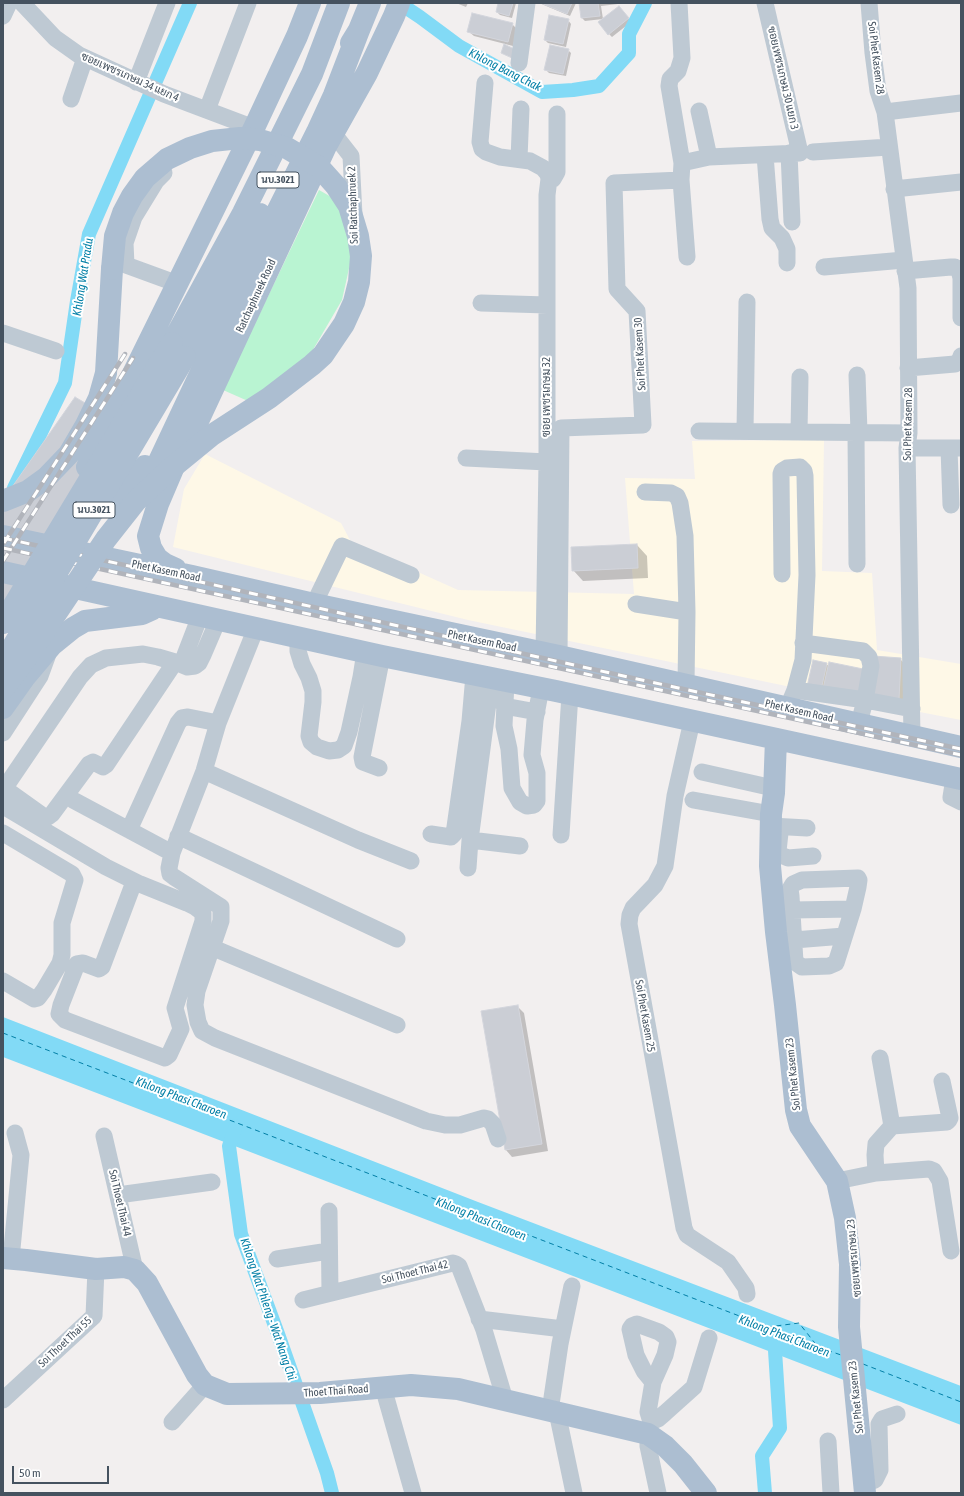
<!DOCTYPE html>
<html>
<head>
<meta charset="utf-8">
<style>
	body { margin:0 }
	#map { position:relative; width:964px; height:1496px; overflow:hidden; background:#f2efef; font-family:"Asap Condensed",sans-serif }
	canvas { display:block }
	.frame { position:absolute; inset:0; border:4px solid #45525f; pointer-events:none }
	.scale { position:absolute; left:12px; top:1466px; width:97px; height:18px; box-sizing:border-box; border:2px solid #45525f; border-top:0; padding-left:5px; font-size:12px; line-height:14px; white-space:nowrap; color:#45525f; -webkit-text-stroke:3px #fff; paint-order:stroke }
</style>
</head>
<body>
<div id="map">
<canvas width="964" height="1496"></canvas>
<div class="frame"></div>
<div class="scale">50 m</div>
</div>
<script>
const ctx = document.querySelector('canvas').getContext('2d');
ctx.lineJoin = 'round';
function fill(path, color) {
  ctx.fillStyle = color;
  ctx.fill(path, 'evenodd');
}
function poly(rows) {
  const path = new Path2D();
  for (const r of rows) {
    path.moveTo(r[0], r[1]);
    for (let i = 2; i < r.length; i += 2) path.lineTo(r[i], r[i + 1]);
  }
  return path;
}
function strokePath(path, color, width, dash) {
  ctx.strokeStyle = color;
  ctx.lineWidth = width;
  ctx.lineCap = dash ? 'butt' : 'round';
  ctx.setLineDash(dash || []);
  ctx.stroke(path);
}
function drawText(font, color, halo, rows, align = 'center') {
  ctx.font = font + ' "Asap Condensed",Sarabun,sans-serif';
  ctx.lineWidth = 4;
  ctx.setLineDash([]);
  ctx.textBaseline = 'middle';
  ctx.strokeStyle = halo;
  ctx.fillStyle = color;
  for (const [text, x, y, turn = 0] of rows) {
    ctx.save();
    ctx.translate(x, y);
    ctx.rotate((+turn || 0) * Math.PI / 180);
    ctx.textAlign = isNaN(turn) ? turn : align;
    if (halo) ctx.strokeText(text, 0, 0);
    ctx.fillText(text, 0, 0);
    ctx.restore();
  }
}
fill(poly([
	[824,440,822,571,872,573,877,650,961,664,961,720,791,687,468,620,173,547,184,489,205,454,341,523,351,542,458,590,634,594,625,478,695,479,692,441]
]), '#fef8e7');
fill(poly([
	[319,190,361,214,342,300,307,360,248,401,223,390]
]), '#b9f4d2');
fill(poly([
	[3,1017,478,1202,961,1386,961,1425,3,1057]
]), '#82daf6');
fill(poly([
	[456,3,468,3,466,7],
	[499,3,516,3,512,18,500,15,497,12],
	[539,3,576,3,570,16],
	[580,3,618,3,618,4,601,6,603,19,585,21,582,18],
	[619,7,631,22,612,37,609,34],
	[568,20,571,24,566,47,548,43,545,40],
	[512,24,517,29,513,46,474,36,468,31],
	[568,50,571,53,566,76,549,73,545,69],
	[637,545,647,556,648,578,583,581,573,570],
	[900,659,905,664,903,704,810,688,826,664,829,666,868,671],
	[517,1006,524,1013,548,1151,512,1157,506,1150]
]), '#0003');
strokePath(poly([
	[399,3,420,17,459,46,542,92,573,90,599,86,629,53,629,34,645,3],
	[14,488,65,383,77,301,89,234,190,3],
	[236,1126,229,1146,241,1234,278,1334,327,1473,332,1493],
	[765,1493,762,1456,780,1428,774,1335]
]), '#82daf6', 14);
strokePath(poly([
	[3,1033,768,1327,799,1323,818,1347,841,1355],
	[863,1364,961,1402]
]), '#027fa6', 1, [5, 4]);
const building = poly([
	[498,3,513,3,509,16,496,12,498,3],
	[541,3,572,3,567,14,541,3],
	[579,3,598,3,600,16,581,18,579,3],
	[619,6,629,18,608,35,598,22,619,6],
	[472,13,513,23,508,42,467,32,472,13],
	[549,15,569,19,563,44,544,40,549,15],
	[504,44,516,50,512,58,501,53,504,44],
	[550,45,569,49,563,74,544,70,550,45],
	[75,397,117,422,3,607,3,500,75,397],
	[637,544,638,568,572,571,571,547,637,544],
	[873,656,901,658,899,699,872,698,873,656],
	[813,660,827,663,821,690,807,687,813,660],
	[829,662,868,670,863,697,823,689,829,662],
	[518,1005,542,1144,505,1150,481,1011,518,1005]
]);
fill(building, '#cbced5');
strokePath(building, '#d3d5dc', 1);
strokePath(poly([
	[22,3,55,38,79,55,164,94,254,128],
	[679,3,682,58,678,71,670,79,669,86,682,163],
	[869,3,873,53,878,91,885,112,908,288,909,433,907,448,912,737],
	[3,16,9,3],
	[519,63,527,3],
	[136,82,167,3],
	[485,83,480,142,482,149,486,152,500,157,530,161,543,168,548,174,549,179,547,195,547,462,544,654],
	[71,99,85,58],
	[207,110,248,3],
	[699,111,709,157],
	[885,112,961,103],
	[333,133,351,156,354,215],
	[813,152,889,147],
	[789,153,792,222],
	[765,155,770,219,772,228,782,238,787,249,787,263],
	[519,159,521,109],
	[164,173,156,181,134,217,125,243,126,265,178,284],
	[549,179,553,179,557,172,557,114],
	[681,180,687,257],
	[894,189,961,182],
	[824,267,904,260],
	[905,271,951,267,955,267,959,270,961,278,961,318],
	[481,303,547,305],
	[3,333,56,351],
	[908,368,955,364,960,360,961,356],
	[857,375,859,432],
	[699,431,909,433],
	[745,431,747,302],
	[799,432,800,377],
	[856,433,857,564],
	[907,448,961,448],
	[949,448,951,505],
	[466,458,547,462],
	[645,492,671,493,677,496,680,503,685,536,687,612,686,685],
	[782,574,781,474,782,471,787,468,800,467,804,471,805,476,807,575,803,660,795,690,787,709],
	[314,604,342,546,411,575],
	[636,604,687,612],
	[256,628,218,723,204,771,172,853,169,868,170,874,174,877,221,907,221,921,197,991,195,1005,198,1022,202,1031,215,1038,426,1121,445,1125,460,1125,484,1118,488,1119,493,1124,498,1139],
	[298,637,298,651,302,664,309,678,313,691,313,702,309,736,311,742,317,747,329,751,338,750,344,746,349,732,361,677,365,652],
	[803,643,863,651,869,657,871,666,865,700,859,724],
	[559,656,561,428,643,425,637,311,617,289,614,183,681,180,682,163,709,157,800,153,765,3],
	[175,662,106,765,103,767,93,762,89,764,52,814,48,817,43,816,8,791,7,787,8,783,80,677,91,665,106,658,143,654,158,657,175,662,187,667,195,666,199,663,203,655,218,620],
	[187,667,184,662,185,655,200,616],
	[506,681,504,726,509,749,512,788,520,802,527,806,534,805,537,801,537,773,532,755,535,720,541,688],
	[795,690,865,700,912,709],
	[504,706,537,712],
	[692,721,675,796,665,866,655,885,633,908,630,915,629,924,684,1228,687,1235,696,1241,728,1262,746,1288,747,1294],
	[3,733,40,676,48,654],
	[379,768,363,762,362,757,382,656],
	[204,771,358,840,411,861],
	[702,772,773,788],
	[954,778,951,797,961,802],
	[73,800,172,853],
	[693,800,771,814],
	[3,806,106,867,140,884,187,903,195,907,203,913,203,921,175,1008,181,1029,169,1055,165,1058,65,1020,59,1014,61,1005,77,964,83,963,99,969,102,967,134,882],
	[771,826,807,828],
	[129,830,178,723,182,718,188,717,218,723],
	[3,833,72,874,75,880,62,923,62,955,60,963,44,990,38,998,34,999,3,981],
	[780,833,778,851,781,855,788,858,813,856],
	[431,834,451,837,454,834,470,721,474,675],
	[561,835,570,694],
	[178,836,397,939],
	[470,840,520,846],
	[468,868,470,840,488,703,490,678],
	[773,898,791,896,790,889,793,884,802,880,858,878,859,880,858,887,853,909,836,963,829,966,802,967,795,962,791,896],
	[792,910,853,909],
	[794,940,844,936],
	[211,947,397,1025],
	[880,1058,892,1126],
	[104,1136,135,1270],
	[876,1173,875,1155,876,1144,892,1126,947,1122,949,1120,950,1118,942,1081],
	[837,1181,876,1173,929,1169,934,1171,940,1181,951,1251],
	[118,1195,212,1182],
	[329,1211,330,1293],
	[11,1259,21,1155,15,1133],
	[277,1259,329,1251],
	[303,1300,453,1263,456,1264,459,1266,484,1330,505,1400],
	[479,1319,563,1329],
	[383,1387,413,1493],
	[3,1400,94,1316,96,1269],
	[550,1411,560,1344,572,1286],
	[557,1412,574,1493],
	[172,1422,205,1385],
	[651,1422,648,1412,653,1382,665,1355,668,1342,666,1337,659,1332,637,1324,632,1326,630,1329,636,1355,644,1371,653,1382],
	[828,1441,831,1493],
	[864,1484,875,1480,880,1470,879,1424,882,1419,897,1414],
	[658,1493,648,1446,648,1434,651,1422,658,1419,665,1413,694,1387,709,1338]
]), '#bec9d3', 17);
strokePath(poly([
	[351,43,359,30,370,3],
	[172,343,243,213,312,74,339,3],
	[185,357,260,214],
	[87,467,254,128,297,36,310,3],
	[144,493,268,230,317,132,334,95,359,30],
	[85,496,90,503,100,507,109,505,118,501,126,494,145,466],
	[3,501,28,491,46,478,69,454,86,425,99,398,106,373,112,269],
	[3,536,192,576,314,604,559,656,961,747],
	[176,569,165,564,157,558,151,548,148,536,158,504,178,457,198,421,326,146,367,73,394,16,399,3],
	[3,572,382,656,556,691,961,779],
	[3,708,25,677,52,645,73,628,85,621,142,614,153,609],
	[776,739,774,793,771,814,770,866,776,932,785,1005,796,1110,800,1126,837,1181,845,1218,850,1264,849,1327,865,1493],
	[3,1258,26,1260,96,1269,124,1267,135,1270,147,1283,197,1375,205,1385,227,1394,320,1393,411,1385,458,1389,648,1434,665,1446,683,1464,706,1493]
]), '#acbed1', 22);
const rail = poly([
	[3,538,637,679,961,749],
	[4,543,125,354],
	[3,548,961,755],
	[3,561,133,358]
]);
strokePath(rail, '#b1b4bb', 4.5);
strokePath(rail, '#fff', 3, [9]);
strokePath(poly([
	[3,623,172,343],
	[3,663,185,357],
	[3,689,27,657,106,539,136,501,168,471,212,435,269,398,312,365,323,355,344,324,354,302,359,282,361,256,358,236,349,206,336,186,319,167,287,148,260,140,240,138,212,141,190,148,167,159,145,178,132,196,123,213,115,236,112,269]
]), '#acbed1', 22);
for (const [x, y, w] of [
	[278,180,42],
	[94,510,42]
]) {
  const box = new Path2D();
  box.roundRect(x - w / 2, y - 8, w, 16, 3);
  ctx.fillStyle = '#fff';
  ctx.fill(box);
  strokePath(box, '#45525f', 1);
}
drawText('bold 10px', '#45525f', null, [
	["นบ.3021",278,180],
	["นบ.3021",94,510]
]);
drawText('11px', '#45525f', '#fff', [
	["Soi Phet Kasem 28",876,58,83],
	["ซอยเพชรเกษม 34 แยก 4",130,77,24],
	["ซอยเพชรเกษม 30 แยก 3",783,78,77],
	["Soi Ratchaphruek 2",353,205,-92],
	["Ratchaphruek Road",256,296,-65],
	["Soi Phet Kasem 30",640,354,-93],
	["ซอย เพชรเกษม 32",547,397,-90],
	["Soi Phet Kasem 28",908,424,-89],
	["Phet Kasem Road",166,571,12],
	["Phet Kasem Road",482,641,12],
	["Phet Kasem Road",799,711,13],
	["Soi Phet Kasem 25",645,1016,80],
	["Soi Phet Kasem 23",793,1074,-96],
	["Soi Thoet Thai 44",120,1203,77],
	["ซอยเพชรเกษม 23",854,1258,-95],
	["Soi Thoet Thai 42",415,1272,-14],
	["Soi Thoet Thai 55",65,1342,-43],
	["Thoet Thai Road",336,1391,-4],
	["Soi Phet Kasem 23",856,1397,-96]
]);
drawText('italic 12px', '#027fa6', '#fff', [
	["Khlong Bang Chak",505,70,27],
	["Khlong Wat Pradu",83,277,-81],
	["Khlong Phasi Charoen",181,1098,21],
	["Khlong Phasi Charoen",481,1219,22],
	["Khlong Wat Phleng - Wat Nang Chi",268,1309,71],
	["Khlong Phasi Charoen",784,1336,21]
]);
</script>
</body>
</html>
